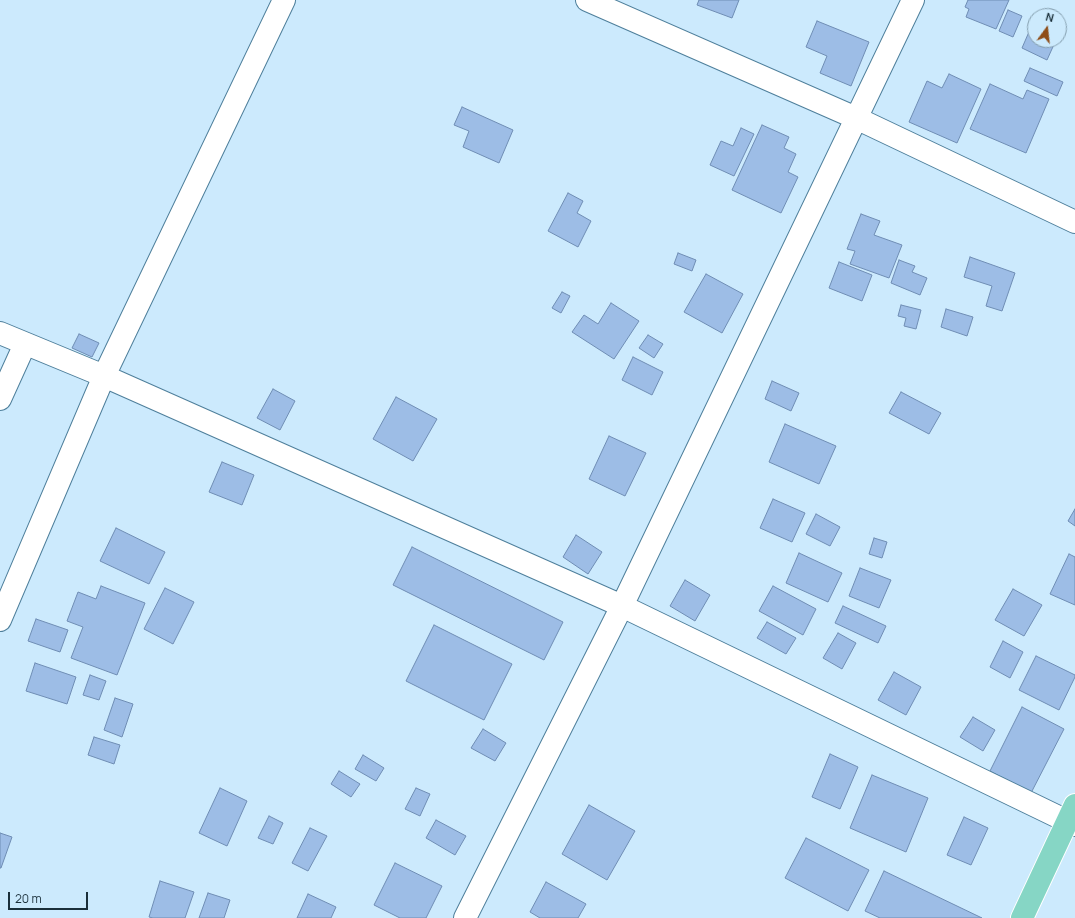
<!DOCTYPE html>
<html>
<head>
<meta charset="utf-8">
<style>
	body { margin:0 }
	#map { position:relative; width:1075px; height:918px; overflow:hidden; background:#cceafd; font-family:Manrope,sans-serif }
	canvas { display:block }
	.north { position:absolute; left:1027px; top:8px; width:40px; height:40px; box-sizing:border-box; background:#cceafd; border:1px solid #859faf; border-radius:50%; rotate:15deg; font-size:11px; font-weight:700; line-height:16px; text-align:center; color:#1a2f3a }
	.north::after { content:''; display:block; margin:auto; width:14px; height:18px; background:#8e4d18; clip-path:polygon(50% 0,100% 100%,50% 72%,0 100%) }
	.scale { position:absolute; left:8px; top:892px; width:80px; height:18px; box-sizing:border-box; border:2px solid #1a2f3a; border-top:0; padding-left:5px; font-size:12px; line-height:14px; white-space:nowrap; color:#1a2f3a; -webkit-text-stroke:3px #cceafd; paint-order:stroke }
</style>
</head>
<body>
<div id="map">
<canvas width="1075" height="918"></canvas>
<div class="north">N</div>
<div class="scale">20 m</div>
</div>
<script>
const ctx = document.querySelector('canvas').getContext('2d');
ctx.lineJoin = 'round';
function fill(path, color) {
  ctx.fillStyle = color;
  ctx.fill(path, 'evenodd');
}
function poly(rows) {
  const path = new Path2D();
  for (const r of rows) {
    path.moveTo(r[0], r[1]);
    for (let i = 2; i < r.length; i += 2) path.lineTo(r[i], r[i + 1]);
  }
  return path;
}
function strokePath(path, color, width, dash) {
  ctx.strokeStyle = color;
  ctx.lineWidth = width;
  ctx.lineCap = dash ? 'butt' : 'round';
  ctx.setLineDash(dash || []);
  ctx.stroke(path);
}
const building = poly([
	[699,0,739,0,732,18,697,5,699,0],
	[968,0,1009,0,996,29,966,17,969,9,965,7,968,0],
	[1008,10,1022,16,1013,37,999,31,1008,10],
	[1035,18,1035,40,1056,40,1047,60,1022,48,1035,18],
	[817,21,869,42,851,86,820,73,827,56,806,47,817,21],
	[1030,68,1063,82,1057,96,1024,81,1030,68],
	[949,74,981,89,957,143,909,122,927,81,942,88,949,74],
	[990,84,1023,99,1027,90,1049,99,1026,153,970,129,990,84],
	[462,107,513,130,499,163,463,147,469,131,454,125,462,107],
	[762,125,789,137,784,148,796,154,788,172,798,177,781,213,732,190,762,125],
	[741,128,754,134,734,176,710,165,721,141,733,146,741,128],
	[568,193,583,201,577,213,591,221,578,247,548,231,568,193],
	[861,214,880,221,874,235,902,245,889,278,850,264,855,251,847,249,861,214],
	[678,253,696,260,692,271,674,264,678,253],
	[970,257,1015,273,1002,311,986,306,992,286,964,277,970,257],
	[899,260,915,266,912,272,927,278,920,295,891,283,899,260],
	[839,262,872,275,862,301,829,288,839,262],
	[706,274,743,294,722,333,684,312,706,274],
	[562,292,570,296,561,313,552,308,562,292],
	[611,303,639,321,614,359,572,332,584,315,598,324,611,303],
	[901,305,921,310,916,329,904,326,906,318,898,316,901,305],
	[946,309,973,317,967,336,941,327,946,309],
	[79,334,99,343,92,357,72,348,79,334],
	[648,335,663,344,654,358,639,348,648,335],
	[633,357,663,372,652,395,622,380,633,357],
	[772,381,799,393,791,411,765,399,772,381],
	[273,389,295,401,280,430,257,418,273,389],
	[901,392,941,413,929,434,889,413,901,392],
	[396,397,437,419,413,461,373,439,396,397],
	[785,424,836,446,819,484,769,462,785,424],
	[609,436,646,453,625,496,589,479,609,436],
	[222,462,254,475,242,505,209,492,222,462],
	[773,499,805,513,792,542,760,528,773,499],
	[1075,509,1075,526,1068,521,1075,509],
	[816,514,840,527,830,546,806,534,816,514],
	[116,528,165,552,149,584,100,561,116,528],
	[576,535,602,552,588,574,563,557,576,535],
	[874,538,887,542,882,558,869,554,874,538],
	[412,547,563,622,544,660,393,585,412,547],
	[799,553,842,573,828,602,786,583,799,553],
	[1069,554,1075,557,1075,605,1050,594,1069,554],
	[860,568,891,580,879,608,849,596,860,568],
	[685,580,710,595,695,621,670,606,685,580],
	[101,586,145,603,117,675,71,658,83,627,67,621,78,592,96,599,101,586],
	[773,586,816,609,803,635,759,611,773,586],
	[165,588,194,602,173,644,144,629,165,588],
	[1013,589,1042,605,1024,636,995,620,1013,589],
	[843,606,886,626,878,643,835,623,843,606],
	[36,619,68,630,60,652,28,641,36,619],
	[767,622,796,638,786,654,757,638,767,622],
	[434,625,512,664,484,720,406,681,434,625],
	[838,633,856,643,842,669,823,658,838,633],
	[1003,641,1023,652,1010,678,990,667,1003,641],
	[1036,656,1075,675,1075,677,1059,710,1019,690,1036,656],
	[35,663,76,677,67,704,26,691,35,663],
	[894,672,921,687,906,715,878,700,894,672],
	[90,675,106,681,99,700,83,695,90,675],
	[115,698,133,704,122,737,104,730,115,698],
	[1022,707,1064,729,1031,793,990,771,1022,707],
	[973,717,995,730,983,751,960,737,973,717],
	[483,729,506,743,495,761,471,748,483,729],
	[94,737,120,745,114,764,88,755,94,737],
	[830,754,858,767,840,809,812,797,830,754],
	[363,755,384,768,376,781,355,769,363,755],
	[339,771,360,784,351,797,331,784,339,771],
	[872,775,928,798,906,852,850,828,872,775],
	[220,788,247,801,227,846,199,833,220,788],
	[416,788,430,794,420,816,405,809,416,788],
	[589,805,635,831,607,880,562,854,589,805],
	[269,816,283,823,273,844,258,838,269,816],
	[964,817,988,828,971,865,947,855,964,817],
	[436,820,466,836,455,855,426,838,436,820],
	[310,828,327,836,308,871,292,863,310,828],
	[0,833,12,837,1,868,0,868,0,833],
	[806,838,869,870,848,911,785,878,806,838],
	[395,863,442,886,426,918,400,918,374,905,395,863],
	[884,871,982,918,880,918,865,911,884,871],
	[160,881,194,892,185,918,153,918,149,917,160,881],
	[546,882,586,904,578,918,540,918,530,912,546,882],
	[208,893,230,900,224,918,199,918,208,893],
	[308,894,336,907,331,918,297,918,308,894]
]);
fill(building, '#9dbde6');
strokePath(building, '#6f8db4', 1);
const minor = poly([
	[587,0,856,118,1075,222],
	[0,333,104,376,622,606,1075,825],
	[0,399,25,344],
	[0,620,104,376,284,0],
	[465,918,622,606,913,0]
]);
const major = poly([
	[1022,918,1075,805]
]);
strokePath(minor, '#4e7f9b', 24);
strokePath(major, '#fff', 24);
strokePath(minor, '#fff', 22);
strokePath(major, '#86d6c5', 22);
</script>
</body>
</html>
